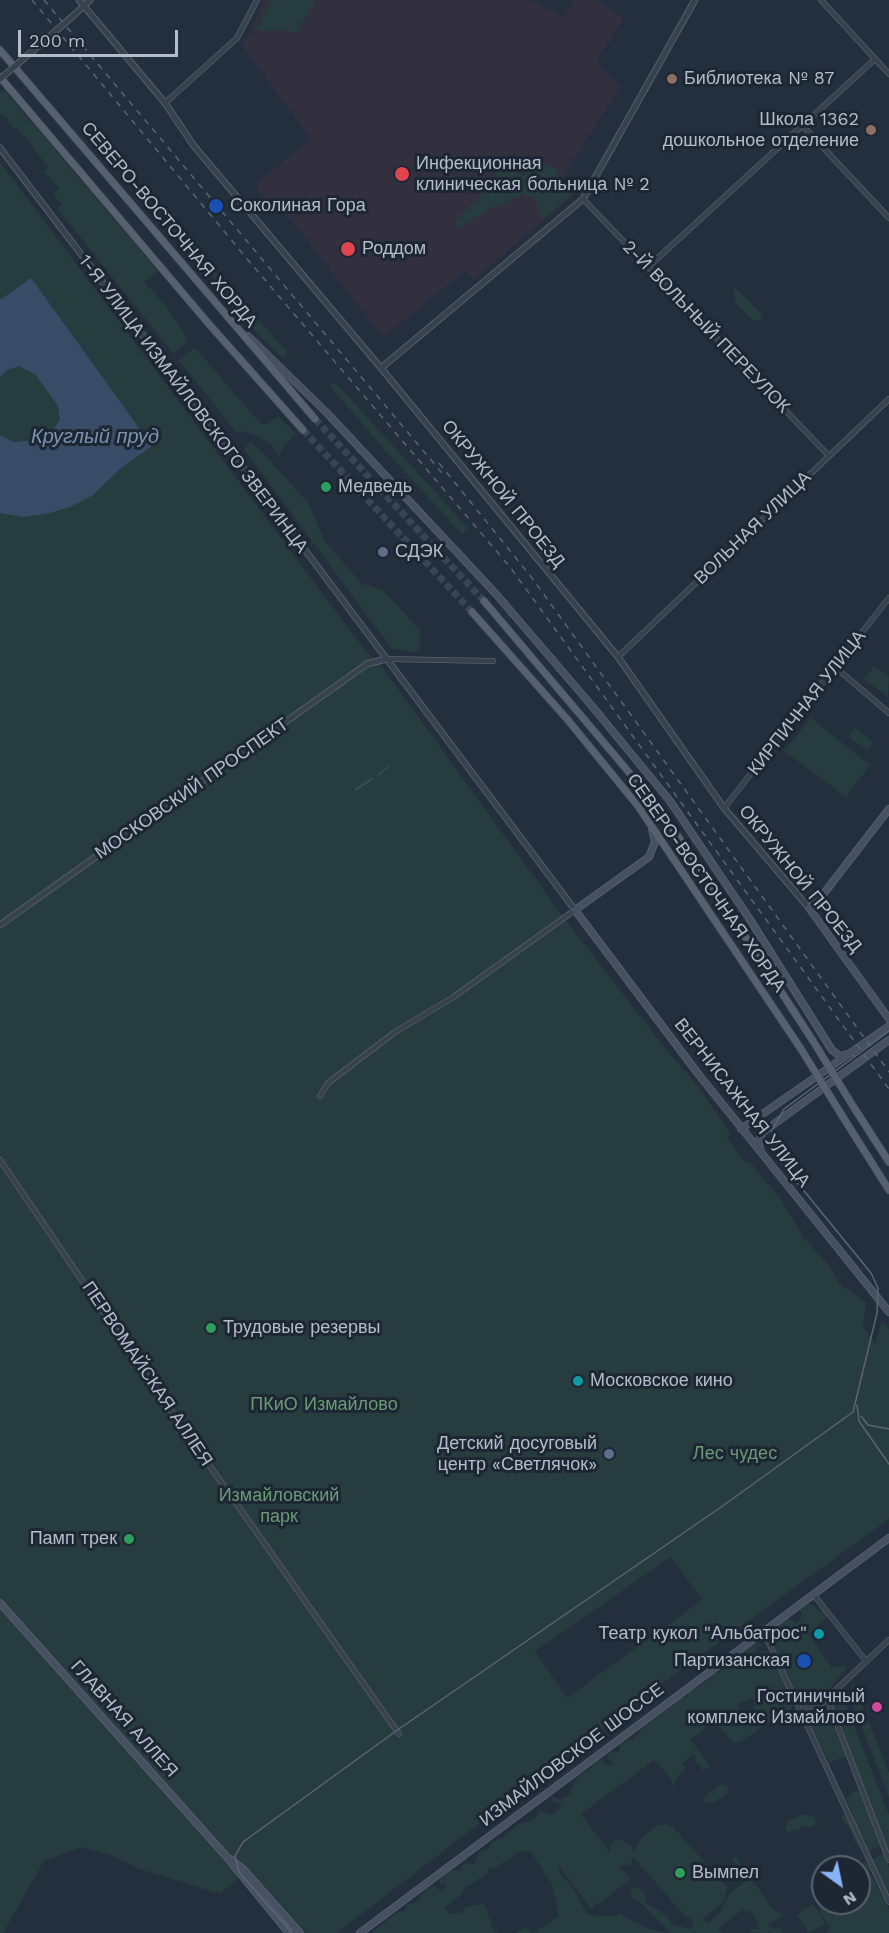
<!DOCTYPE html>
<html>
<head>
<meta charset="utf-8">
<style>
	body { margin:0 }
	#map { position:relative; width:889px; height:1933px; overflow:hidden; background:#242f3e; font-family:"Work Sans",sans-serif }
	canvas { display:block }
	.north { position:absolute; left:811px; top:1855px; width:60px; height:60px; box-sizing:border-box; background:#1d2633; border:2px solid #59626f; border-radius:50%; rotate:147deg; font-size:16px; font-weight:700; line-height:24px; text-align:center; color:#b4bcc9 }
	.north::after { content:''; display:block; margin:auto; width:21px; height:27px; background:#8ab4f8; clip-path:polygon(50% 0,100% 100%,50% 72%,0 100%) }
	.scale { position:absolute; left:18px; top:30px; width:160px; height:27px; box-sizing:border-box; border:3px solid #b4bcc9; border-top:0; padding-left:8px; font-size:18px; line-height:21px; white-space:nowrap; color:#b4bcc9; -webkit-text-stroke:4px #1d2633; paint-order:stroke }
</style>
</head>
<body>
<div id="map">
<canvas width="889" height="1933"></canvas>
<div class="north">N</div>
<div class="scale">200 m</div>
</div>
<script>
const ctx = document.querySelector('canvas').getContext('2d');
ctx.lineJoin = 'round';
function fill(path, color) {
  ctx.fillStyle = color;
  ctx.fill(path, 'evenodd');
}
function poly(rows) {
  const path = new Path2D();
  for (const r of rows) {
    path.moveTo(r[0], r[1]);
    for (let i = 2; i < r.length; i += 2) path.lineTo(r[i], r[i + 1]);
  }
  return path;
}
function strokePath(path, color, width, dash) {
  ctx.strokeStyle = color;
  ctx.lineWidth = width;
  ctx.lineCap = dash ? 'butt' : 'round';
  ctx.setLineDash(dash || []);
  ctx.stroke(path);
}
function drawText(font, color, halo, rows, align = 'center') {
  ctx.font = font + ' "Work Sans",sans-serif';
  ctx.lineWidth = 6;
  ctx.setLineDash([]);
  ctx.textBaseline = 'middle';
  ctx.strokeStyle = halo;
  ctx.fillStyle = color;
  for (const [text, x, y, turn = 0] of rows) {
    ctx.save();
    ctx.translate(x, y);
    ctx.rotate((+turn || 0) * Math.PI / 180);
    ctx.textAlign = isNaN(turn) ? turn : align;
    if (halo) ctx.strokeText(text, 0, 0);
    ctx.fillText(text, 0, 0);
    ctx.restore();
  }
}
fill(poly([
	[264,0,532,0,564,17,574,0,598,0,623,19,596,62,621,87,561,179,577,192,473,280,465,271,383,337,280,206,274,210,254,185,311,139,241,44,249,35]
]), '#32303f');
fill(poly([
	[271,0,316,0,296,34,289,31,256,30],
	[4,90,158,271,144,282,167,307,187,338,187,342,173,353,57,208,62,204,53,194,59,189,44,171,48,167,17,127,14,129,6,117,0,114,0,93],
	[0,162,364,649,380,664,564,918,668,1052,693,1080,731,1134,727,1137,744,1161,751,1163,782,1201,804,1238,830,1267,839,1283,866,1303,863,1326,875,1344,882,1321,889,1330,889,1519,645,1696,337,1933,306,1933,249,1869,220,1894,137,1868,113,1856,83,1847,44,1861,3,1933,0,1933],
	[671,1557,702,1600,567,1698,535,1651],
	[542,164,555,168,557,176,574,192,551,212,542,218,535,200,523,193,504,204,492,207,460,228,455,226,454,221,495,182,496,173,506,167,523,175],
	[172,213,174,213,179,226,212,266,287,352,286,357,280,356,256,332,227,292,216,283,208,267,181,244,166,219],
	[732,284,762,315,761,320,753,320,736,303],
	[193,349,196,349,261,424,268,424,278,416,296,434,285,444,279,456,272,445,256,435,243,431,236,432,179,360],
	[335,382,468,528,462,534,384,449,330,386],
	[250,442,265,455,309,504,324,540,362,584,383,590,421,631,419,650,414,652,392,649,244,449],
	[874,666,889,677,888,697,864,679],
	[811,718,870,765,846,797,784,751],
	[855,727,874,743,868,751,848,736],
	[809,1604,813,1604,818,1611,826,1612,828,1616,809,1634,832,1668,844,1665,846,1669,825,1694,805,1707,797,1698,790,1710,782,1712,741,1742,733,1743,714,1722,709,1723,700,1734,690,1739,710,1766,706,1769,703,1771,700,1765,695,1761,696,1756,693,1754,682,1763,686,1768,675,1780,675,1790,669,1776,654,1760,581,1814,610,1853,611,1843,618,1839,632,1846,633,1852,638,1842,656,1826,666,1824,673,1827,727,1887,725,1900,702,1920,708,1923,720,1913,730,1893,745,1881,732,1859,733,1856,736,1858,774,1910,783,1914,768,1925,774,1929,780,1928,783,1933,751,1933,750,1929,759,1929,759,1924,751,1912,742,1910,718,1929,724,1933,670,1933,642,1904,630,1897,633,1886,644,1891,646,1904,661,1911,674,1926,691,1929,694,1921,685,1916,633,1857,630,1866,619,1865,630,1880,591,1909,559,1866,559,1872,573,1888,587,1914,608,1917,619,1914,647,1928,666,1933,515,1933,525,1927,533,1933,559,1916,552,1884,530,1851,521,1851,496,1867,490,1867,486,1875,464,1888,462,1894,444,1909,451,1914,460,1913,466,1907,483,1904,488,1911,487,1917,491,1919,492,1928,498,1933,371,1933,396,1913,405,1910,407,1904,415,1903,428,1888,433,1886,442,1890,447,1886,440,1884,439,1880,450,1871,462,1870,463,1863,475,1864,479,1852,488,1849,492,1842,502,1838,520,1823,533,1820,540,1811,551,1815,563,1805,552,1801,552,1796,560,1800,571,1794,571,1789,578,1777,593,1766,596,1761,601,1760,608,1766,613,1765,613,1762,607,1758,608,1753,619,1751,620,1744,635,1738,642,1729,683,1696,686,1698,688,1693,707,1681,714,1672,719,1673,727,1665,727,1662,735,1662,737,1667,743,1665,744,1662,739,1660,745,1649,758,1642,762,1645,755,1650,754,1655,767,1651,781,1668,771,1633,783,1620,789,1619,794,1621,795,1624,800,1621,802,1615,800,1610],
	[751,1699,754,1700,753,1711,757,1716,754,1720,736,1718,735,1724,731,1727,724,1722,721,1717,724,1714,734,1716,738,1713,738,1704],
	[853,1683,889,1773,889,1797,849,1694],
	[836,1695,842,1696,889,1815,889,1860,828,1701],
	[824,1709,828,1710,846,1756,830,1763,807,1720,815,1714,821,1717],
	[721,1784,728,1786,727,1794,713,1803,706,1803,704,1799,706,1795],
	[854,1791,859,1791,881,1846,869,1851,864,1839,854,1831,861,1850,858,1847,849,1828,841,1819,843,1814,850,1819,854,1817,846,1799],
	[804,1814,815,1817,816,1822,812,1827,804,1826,798,1830,787,1832,785,1827,788,1821],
	[884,1854,889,1867,889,1895,873,1858],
	[865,1861,871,1867,870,1872,889,1911,889,1933,826,1933,830,1928,819,1910,822,1907,826,1909,835,1919,825,1903,859,1903,859,1871,862,1869,876,1889,864,1871,862,1865],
	[813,1904,826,1923,809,1933,797,1915]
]), '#263c3f');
fill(poly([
	[31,278,152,446,121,468,93,495,70,507,46,514,23,517,0,513,0,435,13,442,40,440,52,431,60,420,58,406,35,374,19,366,7,370,0,377,0,300]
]), '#394c67');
strokePath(poly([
	[378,775,388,767],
	[355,790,372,779]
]), '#394c67', 1.5);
strokePath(poly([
	[315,419,484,601],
	[303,430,472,612]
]), '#3a4453', 7, [7, 3.5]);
const minor = poly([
	[821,0,889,74],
	[165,103,237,38,257,0],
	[802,125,889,218],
	[583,199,829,456],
	[648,267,875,59],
	[618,657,889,399],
	[386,659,493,661],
	[835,667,889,713],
	[724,808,889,598],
	[320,1096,328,1083,395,1032,452,998,575,910],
	[0,1160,173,1414,399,1734],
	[813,1594,866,1661],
	[761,1632,769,1643,889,1902],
	[827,1698,889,1860],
	[800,1710,822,1703,889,1640]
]);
const tertiary = poly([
	[79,0,165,103,194,146,381,368,618,657,724,808,809,908],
	[73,16,90,0],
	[0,148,197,406,575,910],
	[381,368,583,199,695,0],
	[0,925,367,664,386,659]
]);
const secondary = poly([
	[248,336,327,413,496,594,592,706,670,801,749,918,832,1050,840,1056,851,1053],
	[889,809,818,901,809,908,889,1019],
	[652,829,655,842,649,857,575,910,699,1075,889,1312],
	[741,1129,889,1026],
	[760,1150,759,1140,763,1132,889,1040],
	[0,1603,225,1855,289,1933],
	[230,1859,244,1870,300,1933],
	[360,1933,889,1538]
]);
const primary = poly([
	[0,50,315,419],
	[0,77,208,323,303,430],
	[484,601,649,796,700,867,813,1041],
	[472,612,567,719,638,806,801,1049],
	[853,1106,889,1162],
	[841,1114,889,1190]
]);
strokePath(minor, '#565f6c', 6);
strokePath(tertiary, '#565f6c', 7);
strokePath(secondary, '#565f6c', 8);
strokePath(primary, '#414a57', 8);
strokePath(minor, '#38414e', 4.5);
strokePath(tertiary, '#38414e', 5);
strokePath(secondary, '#465061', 6);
strokePath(primary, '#56606e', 7);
strokePath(poly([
	[857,1405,859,1421,889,1464],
	[861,1416,868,1425,889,1429],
	[292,1933,239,1872,235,1856,243,1842,396,1731,724,1505,853,1412,877,1313,878,1288,871,1273,778,1159,772,1141,772,1130,784,1109,889,1031]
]), '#5a6575', 1.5);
strokePath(poly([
	[32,0,248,260,510,567,889,1089],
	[44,0,442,473],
	[439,463,532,578,889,1072]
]), '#5a6575', 1.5, [6, 6]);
const tertiaryBridge = poly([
	[0,79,73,16]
]);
const primaryBridge = poly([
	[813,1041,853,1106],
	[801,1049,841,1114]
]);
strokePath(tertiaryBridge, '#565f6c', 7, []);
strokePath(primaryBridge, '#414a57', 8, []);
strokePath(tertiaryBridge, '#38414e', 5);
strokePath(primaryBridge, '#56606e', 7);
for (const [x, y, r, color] of [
	[672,79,6,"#8d6e63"],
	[871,130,6,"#8d6e63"],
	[402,174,8,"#e0444e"],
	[216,206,8,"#1a4fb4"],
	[348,249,8,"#e0444e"],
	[326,487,6,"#2e9e5b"],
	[383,552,6,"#5c6f8a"],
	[211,1328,6,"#2e9e5b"],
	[578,1381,6,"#0f9aa8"],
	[609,1454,6,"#5c6f8a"],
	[129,1539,6,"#2e9e5b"],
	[819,1634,6,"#0f9aa8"],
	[804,1661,8,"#1a4fb4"],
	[877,1707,6,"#d1479c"],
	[680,1873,6,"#2e9e5b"]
]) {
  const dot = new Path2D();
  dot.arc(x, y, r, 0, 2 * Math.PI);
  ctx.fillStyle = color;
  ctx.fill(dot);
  strokePath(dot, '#1d2633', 2);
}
drawText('18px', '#b4bcc9', '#1d2633', [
	["Библиотека № 87",684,79],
	["Школа 1362",859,120,"right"],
	["дошкольное отделение",859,141,"right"],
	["Инфекционная",416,164],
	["клиническая больница № 2",416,185],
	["Соколиная Гора",230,206],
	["Роддом",362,249],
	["Медведь",338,487],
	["СДЭК",395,552],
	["Трудовые резервы",223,1328],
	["Московское кино",590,1381],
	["Детский досуговый",597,1444,"right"],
	["центр «Светлячок»",597,1465,"right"],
	["Памп трек",117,1539,"right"],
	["Театр кукол \"Альбатрос\"",807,1634,"right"],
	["Партизанская",790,1661,"right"],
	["Гостиничный",865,1697,"right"],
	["комплекс Измайлово",865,1718,"right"],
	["Вымпел",692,1873]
], 'left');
drawText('18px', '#b4bcc9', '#1d2633', [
	["СЕВЕРО-ВОСТОЧНАЯ ХОРДА",169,225,50],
	["2-Й ВОЛЬНЫЙ ПЕРЕУЛОК",706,327,46],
	["1-Я УЛИЦА ИЗМАЙЛОВСКОГО ЗВЕРИНЦА",193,404,53],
	["ОКРУЖНОЙ ПРОЕЗД",503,494,51],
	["ВОЛЬНАЯ УЛИЦА",753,528,-44],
	["КИРПИЧНАЯ УЛИЦА",807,703,-52],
	["МОСКОВСКИЙ ПРОСПЕКТ",192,789,-35],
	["ОКРУЖНОЙ ПРОЕЗД",800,879,51],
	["СЕВЕРО-ВОСТОЧНАЯ ХОРДА",706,883,55],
	["ВЕРНИСАЖНАЯ УЛИЦА",742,1103,52],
	["ПЕРВОМАЙСКАЯ АЛЛЕЯ",147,1374,56],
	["ГЛАВНАЯ АЛЛЕЯ",124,1719,48],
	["ИЗМАЙЛОВСКОЕ ШОССЕ",572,1755,-37]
]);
drawText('18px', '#6b9a76', '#1d2633', [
	["ПКиО Измайлово",324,1405],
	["Лес чудес",735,1454],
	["Измайловский",279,1496],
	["парк",279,1517]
]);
drawText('italic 20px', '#7c92b1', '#1d2633', [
	["Круглый пруд",95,437]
]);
</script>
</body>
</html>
